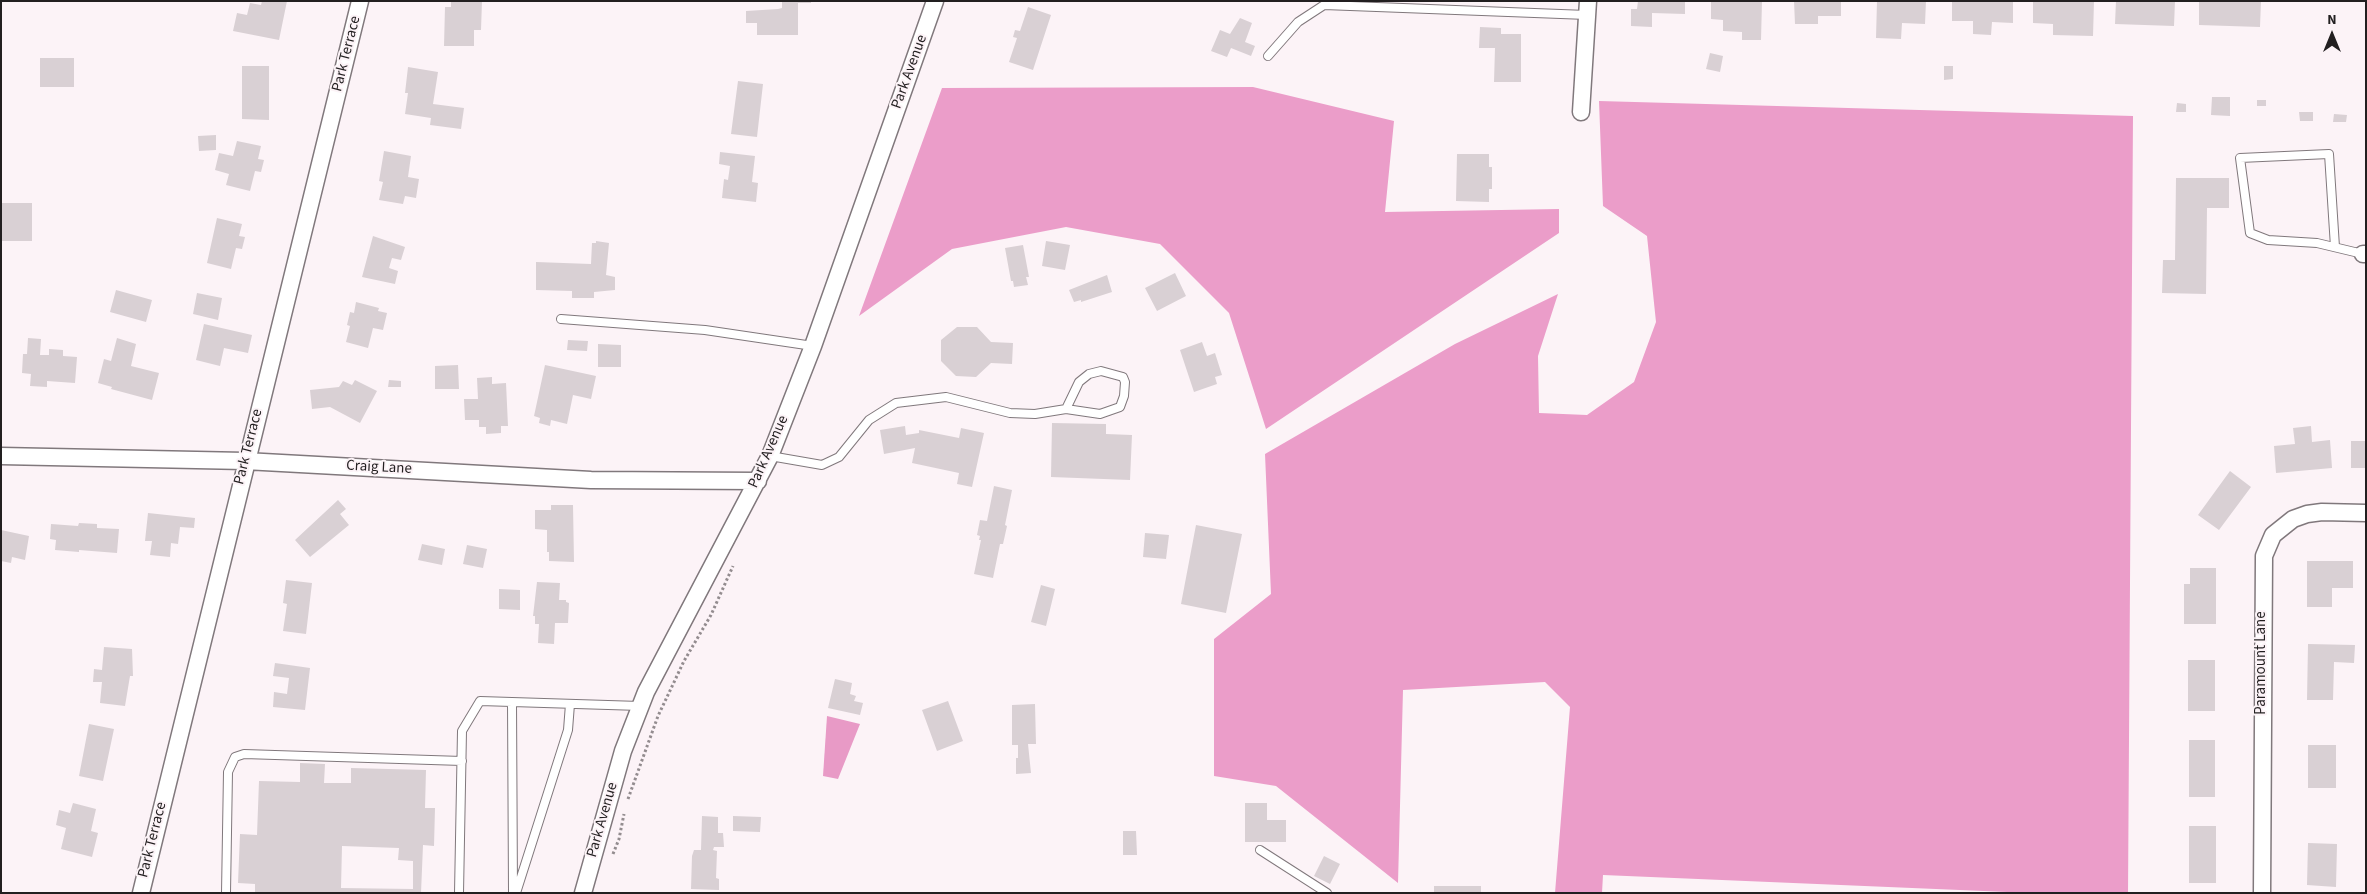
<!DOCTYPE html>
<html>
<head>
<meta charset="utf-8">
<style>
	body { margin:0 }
	#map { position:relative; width:2367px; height:894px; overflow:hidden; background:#fcf3f7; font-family:"Source Sans 3",sans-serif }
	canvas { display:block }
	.frame { position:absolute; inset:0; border:2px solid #221f20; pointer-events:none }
	.north { position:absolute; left:2307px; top:10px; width:50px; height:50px; -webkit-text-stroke:4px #fcf3f7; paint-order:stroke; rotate:0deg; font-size:14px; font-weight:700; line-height:20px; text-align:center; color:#221f20 }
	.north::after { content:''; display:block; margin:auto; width:18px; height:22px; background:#221f20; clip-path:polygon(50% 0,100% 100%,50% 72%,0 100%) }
</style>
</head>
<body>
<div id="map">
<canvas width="2367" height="894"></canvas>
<div class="frame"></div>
<div class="north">N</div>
</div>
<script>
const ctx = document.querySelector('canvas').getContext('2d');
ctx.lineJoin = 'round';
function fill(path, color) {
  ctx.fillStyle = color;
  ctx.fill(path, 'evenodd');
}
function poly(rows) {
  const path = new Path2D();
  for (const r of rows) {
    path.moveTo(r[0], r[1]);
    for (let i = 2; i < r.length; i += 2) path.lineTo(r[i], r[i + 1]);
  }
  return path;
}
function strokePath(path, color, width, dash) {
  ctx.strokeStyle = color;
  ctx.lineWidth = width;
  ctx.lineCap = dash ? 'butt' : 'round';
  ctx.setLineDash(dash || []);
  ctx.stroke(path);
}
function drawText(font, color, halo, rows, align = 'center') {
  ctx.font = font + ' "Source Sans 3",sans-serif';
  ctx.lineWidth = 4;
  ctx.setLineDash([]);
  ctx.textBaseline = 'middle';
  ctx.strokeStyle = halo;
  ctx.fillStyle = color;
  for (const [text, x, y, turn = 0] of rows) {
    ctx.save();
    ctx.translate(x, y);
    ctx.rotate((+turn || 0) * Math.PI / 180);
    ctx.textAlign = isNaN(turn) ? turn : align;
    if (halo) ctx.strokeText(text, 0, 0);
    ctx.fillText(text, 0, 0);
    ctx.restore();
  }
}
fill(poly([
	[1253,87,1394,121,1385,212,1559,209,1559,233,1266,429,1229,313,1160,244,1066,227,952,249,859,316,942,88],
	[1599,101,2133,116,2128,893,2031,893,1603,875,1602,893,1555,893,1570,707,1545,682,1403,690,1398,883,1276,786,1214,776,1214,639,1271,594,1265,454,1455,344,1558,294,1538,356,1539,413,1587,415,1634,382,1656,322,1647,236,1603,206]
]), '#eb9dc9');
fill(poly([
	[827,716,860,724,838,779,823,776]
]), '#e89ac6');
fill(poly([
	[262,1,287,1,279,40,233,31,237,13,247,15,250,3,261,5],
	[451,1,482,1,481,30,474,30,474,46,444,46,445,7,451,7],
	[782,1,811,1,811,3,798,3,798,35,757,35,757,23,746,23,746,11,778,9,782,8],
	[1638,1,1685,1,1685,14,1652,13,1652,27,1631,26,1631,9,1637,9],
	[1711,1,1762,1,1761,40,1742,40,1742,32,1723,31,1723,20,1711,19],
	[1794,1,1841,1,1841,16,1818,16,1818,24,1795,24],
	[1877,1,1926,1,1925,24,1902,23,1901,39,1876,38],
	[1952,1,2013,1,2013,23,1992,22,1991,35,1973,34,1973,21,1952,21],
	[2033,1,2094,1,2093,36,2053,35,2053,24,2033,23],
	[2116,1,2175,1,2174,26,2115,24],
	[2199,1,2261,1,2260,27,2199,25],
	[1028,7,1051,15,1033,70,1009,62,1017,38,1013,37,1015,30,1020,31],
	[1240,18,1252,23,1245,42,1255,46,1251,56,1231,48,1227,57,1211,51,1220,30,1230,34],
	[1480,27,1501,28,1501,34,1521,34,1521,82,1494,82,1495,48,1479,48],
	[1710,53,1723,56,1720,72,1706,69],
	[40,58,74,58,74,87,40,87],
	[242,66,269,66,269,120,242,119],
	[1944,66,1953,66,1953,79,1944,80],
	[408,67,438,72,433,104,464,108,461,129,430,125,431,118,405,114,408,93,405,93],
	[738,81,763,84,757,137,731,134],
	[2212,97,2230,97,2230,116,2211,115],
	[2257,100,2266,100,2266,106,2257,106],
	[2177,103,2186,104,2186,112,2176,112],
	[2299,112,2313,112,2313,121,2300,121],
	[2334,114,2347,115,2346,122,2333,122],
	[216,135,216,150,199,151,198,136],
	[237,141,261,146,258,159,264,160,261,172,255,171,250,191,226,185,229,174,215,170,219,153,233,156],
	[384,151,411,156,408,177,419,179,416,198,405,196,403,204,379,200,383,182,379,181],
	[720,152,755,156,752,182,758,183,756,202,722,198,724,179,728,180,730,166,719,164],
	[1457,154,1489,154,1489,167,1492,167,1492,189,1489,189,1489,202,1456,201],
	[2176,178,2229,178,2229,208,2207,208,2206,294,2162,293,2163,260,2175,260],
	[1,203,32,203,32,241,1,241],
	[217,218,242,224,239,236,245,237,242,249,236,248,231,269,207,263],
	[373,236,405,247,401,260,392,258,389,268,398,271,395,284,362,277],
	[596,241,609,243,606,275,615,277,615,290,594,292,594,298,572,298,572,291,536,290,536,262,591,264,592,243,596,243],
	[1046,241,1070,245,1065,270,1042,266],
	[1023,245,1029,277,1026,277,1028,285,1014,287,1013,281,1011,281,1005,248],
	[1175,273,1186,296,1157,311,1145,288],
	[1107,275,1112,292,1081,302,1081,300,1074,302,1069,290],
	[116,290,152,300,146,322,110,312],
	[197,293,222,298,218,320,193,314],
	[356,302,379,308,378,311,387,313,383,330,373,328,368,348,346,342,350,326,347,325,350,312,354,313],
	[204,324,252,335,248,353,224,348,220,366,196,360],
	[957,327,977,327,991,342,1013,343,1012,364,991,363,976,377,956,376,941,361,941,340],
	[28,338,41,339,40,355,49,355,49,349,63,350,63,356,77,357,75,383,47,381,47,387,30,386,31,374,22,373,23,354,27,354],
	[117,338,136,344,131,366,159,373,152,400,111,389,112,387,98,383,104,359,111,361],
	[568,340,588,341,587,351,567,350],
	[1202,342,1207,356,1215,353,1222,375,1215,377,1217,384,1194,392,1180,350],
	[598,344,621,345,621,367,598,367],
	[458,365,459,389,435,389,435,366],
	[545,365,596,376,591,399,573,395,567,424,551,420,550,426,539,423,540,418,534,416],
	[492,377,492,384,506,383,508,426,501,426,501,433,486,434,486,427,479,427,479,420,465,420,464,399,478,399,477,378],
	[355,380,377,391,360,423,330,407,312,409,310,390,339,387,343,381,352,385],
	[389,380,401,381,401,387,388,387],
	[1052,423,1106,424,1106,434,1132,435,1130,480,1051,477],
	[905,426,906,435,919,433,919,430,959,438,961,428,984,433,972,487,957,484,959,473,912,463,915,448,884,454,880,430],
	[2311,426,2312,442,2330,440,2332,468,2276,473,2274,446,2295,444,2293,428],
	[2351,441,2366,441,2366,468,2351,468],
	[2230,471,2251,487,2219,530,2198,515],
	[994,486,1012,490,1005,525,1007,526,1003,544,1000,544,993,578,974,574,981,540,979,540,980,536,977,535,980,520,987,521],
	[338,500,346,509,340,514,349,525,310,557,295,540],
	[551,505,573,505,574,562,549,561,549,552,547,552,547,530,535,529,535,510,551,510],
	[148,513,195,518,194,528,180,527,178,544,171,543,170,557,150,555,152,541,145,541],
	[79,523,97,524,97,528,119,529,117,553,79,550,79,552,55,550,56,540,50,539,51,524,78,526],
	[1196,525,1242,534,1226,613,1181,604],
	[1,530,29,536,25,560,12,557,11,563,1,561],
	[1145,533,1169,535,1166,559,1143,557],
	[422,544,445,549,442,565,418,560],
	[467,545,487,549,483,568,463,564],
	[2307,561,2353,561,2353,588,2332,588,2332,607,2307,607],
	[2190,568,2216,568,2216,624,2184,624,2184,584,2190,584],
	[286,580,312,583,306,634,283,631,287,604,283,603],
	[537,582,560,583,559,600,566,600,566,602,569,603,568,623,555,623,554,644,538,643,539,624,535,624,535,616,533,616],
	[1041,585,1055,589,1046,626,1031,622],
	[499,589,520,590,520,610,499,609],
	[2308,644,2355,645,2354,663,2334,662,2333,700,2307,700],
	[104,647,132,649,133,676,130,676,125,706,100,703,102,682,93,682,94,669,102,670],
	[2188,660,2215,660,2215,711,2188,711],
	[275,663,310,668,305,710,273,707,274,692,287,694,289,678,273,676],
	[835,679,852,683,850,694,856,696,854,701,863,703,860,715,828,708],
	[948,701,963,741,937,751,922,710],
	[1035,704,1036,744,1028,744,1031,773,1016,774,1016,758,1018,758,1018,745,1012,745,1012,705],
	[89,724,114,729,103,781,79,776],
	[2189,740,2215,740,2215,797,2189,797],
	[2308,745,2336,745,2336,788,2308,788],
	[300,763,325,764,324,783,351,783,351,768,426,770,425,808,435,808,434,846,423,845,421,893,255,893,255,884,238,883,240,834,257,835,259,781,300,782],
	[342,846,399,848,398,860,413,861,413,889,341,888],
	[73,803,96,809,91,831,98,833,92,857,61,849,66,828,56,825,59,810,70,813],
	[1245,803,1267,803,1267,820,1286,820,1286,842,1245,842],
	[702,816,718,817,718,833,723,833,724,847,714,847,713,850,717,851,716,878,719,879,719,890,691,889,692,856,694,850,701,850],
	[733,816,761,817,760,832,733,831],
	[2189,826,2216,826,2216,883,2189,883],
	[1123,831,1136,831,1137,855,1123,855],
	[2308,843,2337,844,2336,887,2307,885],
	[1324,856,1340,864,1330,884,1314,876],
	[1434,886,1481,886,1481,893,1434,893]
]), '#d9d0d4');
const service = poly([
	[1268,56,1298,22,1324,5,1587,15],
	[2335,247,2329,154,2240,158,2250,233,2268,240,2317,243,2363,254],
	[561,319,705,330,813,346],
	[770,456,822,465,839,457,869,420,896,403,946,397,1010,413,1035,414,1066,409,1100,414,1120,407,1124,396,1125,382,1123,377,1101,371,1089,374,1079,382,1066,409],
	[512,702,513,893],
	[1260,850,1327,893],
	[226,893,228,772,235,757,244,754,462,761],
	[459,893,462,731,480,701,640,706],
	[516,893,568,730,570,704]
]);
const minor = poly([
	[1581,112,1588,1],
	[2363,254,2366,254],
	[1,456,245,461,591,480,758,481],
	[141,893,360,1],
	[583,893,623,751,646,692,770,456,813,346,935,1],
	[2262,893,2264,556,2273,535,2293,519,2307,514,2322,512,2366,513]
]);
strokePath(service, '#80787c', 10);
strokePath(minor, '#80787c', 19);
strokePath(poly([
	[628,799,658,716,684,661,711,615,733,566],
	[613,854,619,839,624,814]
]), '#938c8f', 3, [2.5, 2.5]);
strokePath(service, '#fff', 8);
strokePath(minor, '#fff', 16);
drawText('15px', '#221f20', '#fcf3f7', [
	["Park Terrace",347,54,-76],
	["Park Avenue",910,72,-70],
	["Park Terrace",249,447,-76],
	["Park Avenue",769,452,-66],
	["Craig Lane",379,468,3],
	["Paramount Lane",2262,663,-90],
	["Park Avenue",603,820,-74],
	["Park Terrace",153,840,-76]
]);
</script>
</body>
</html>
